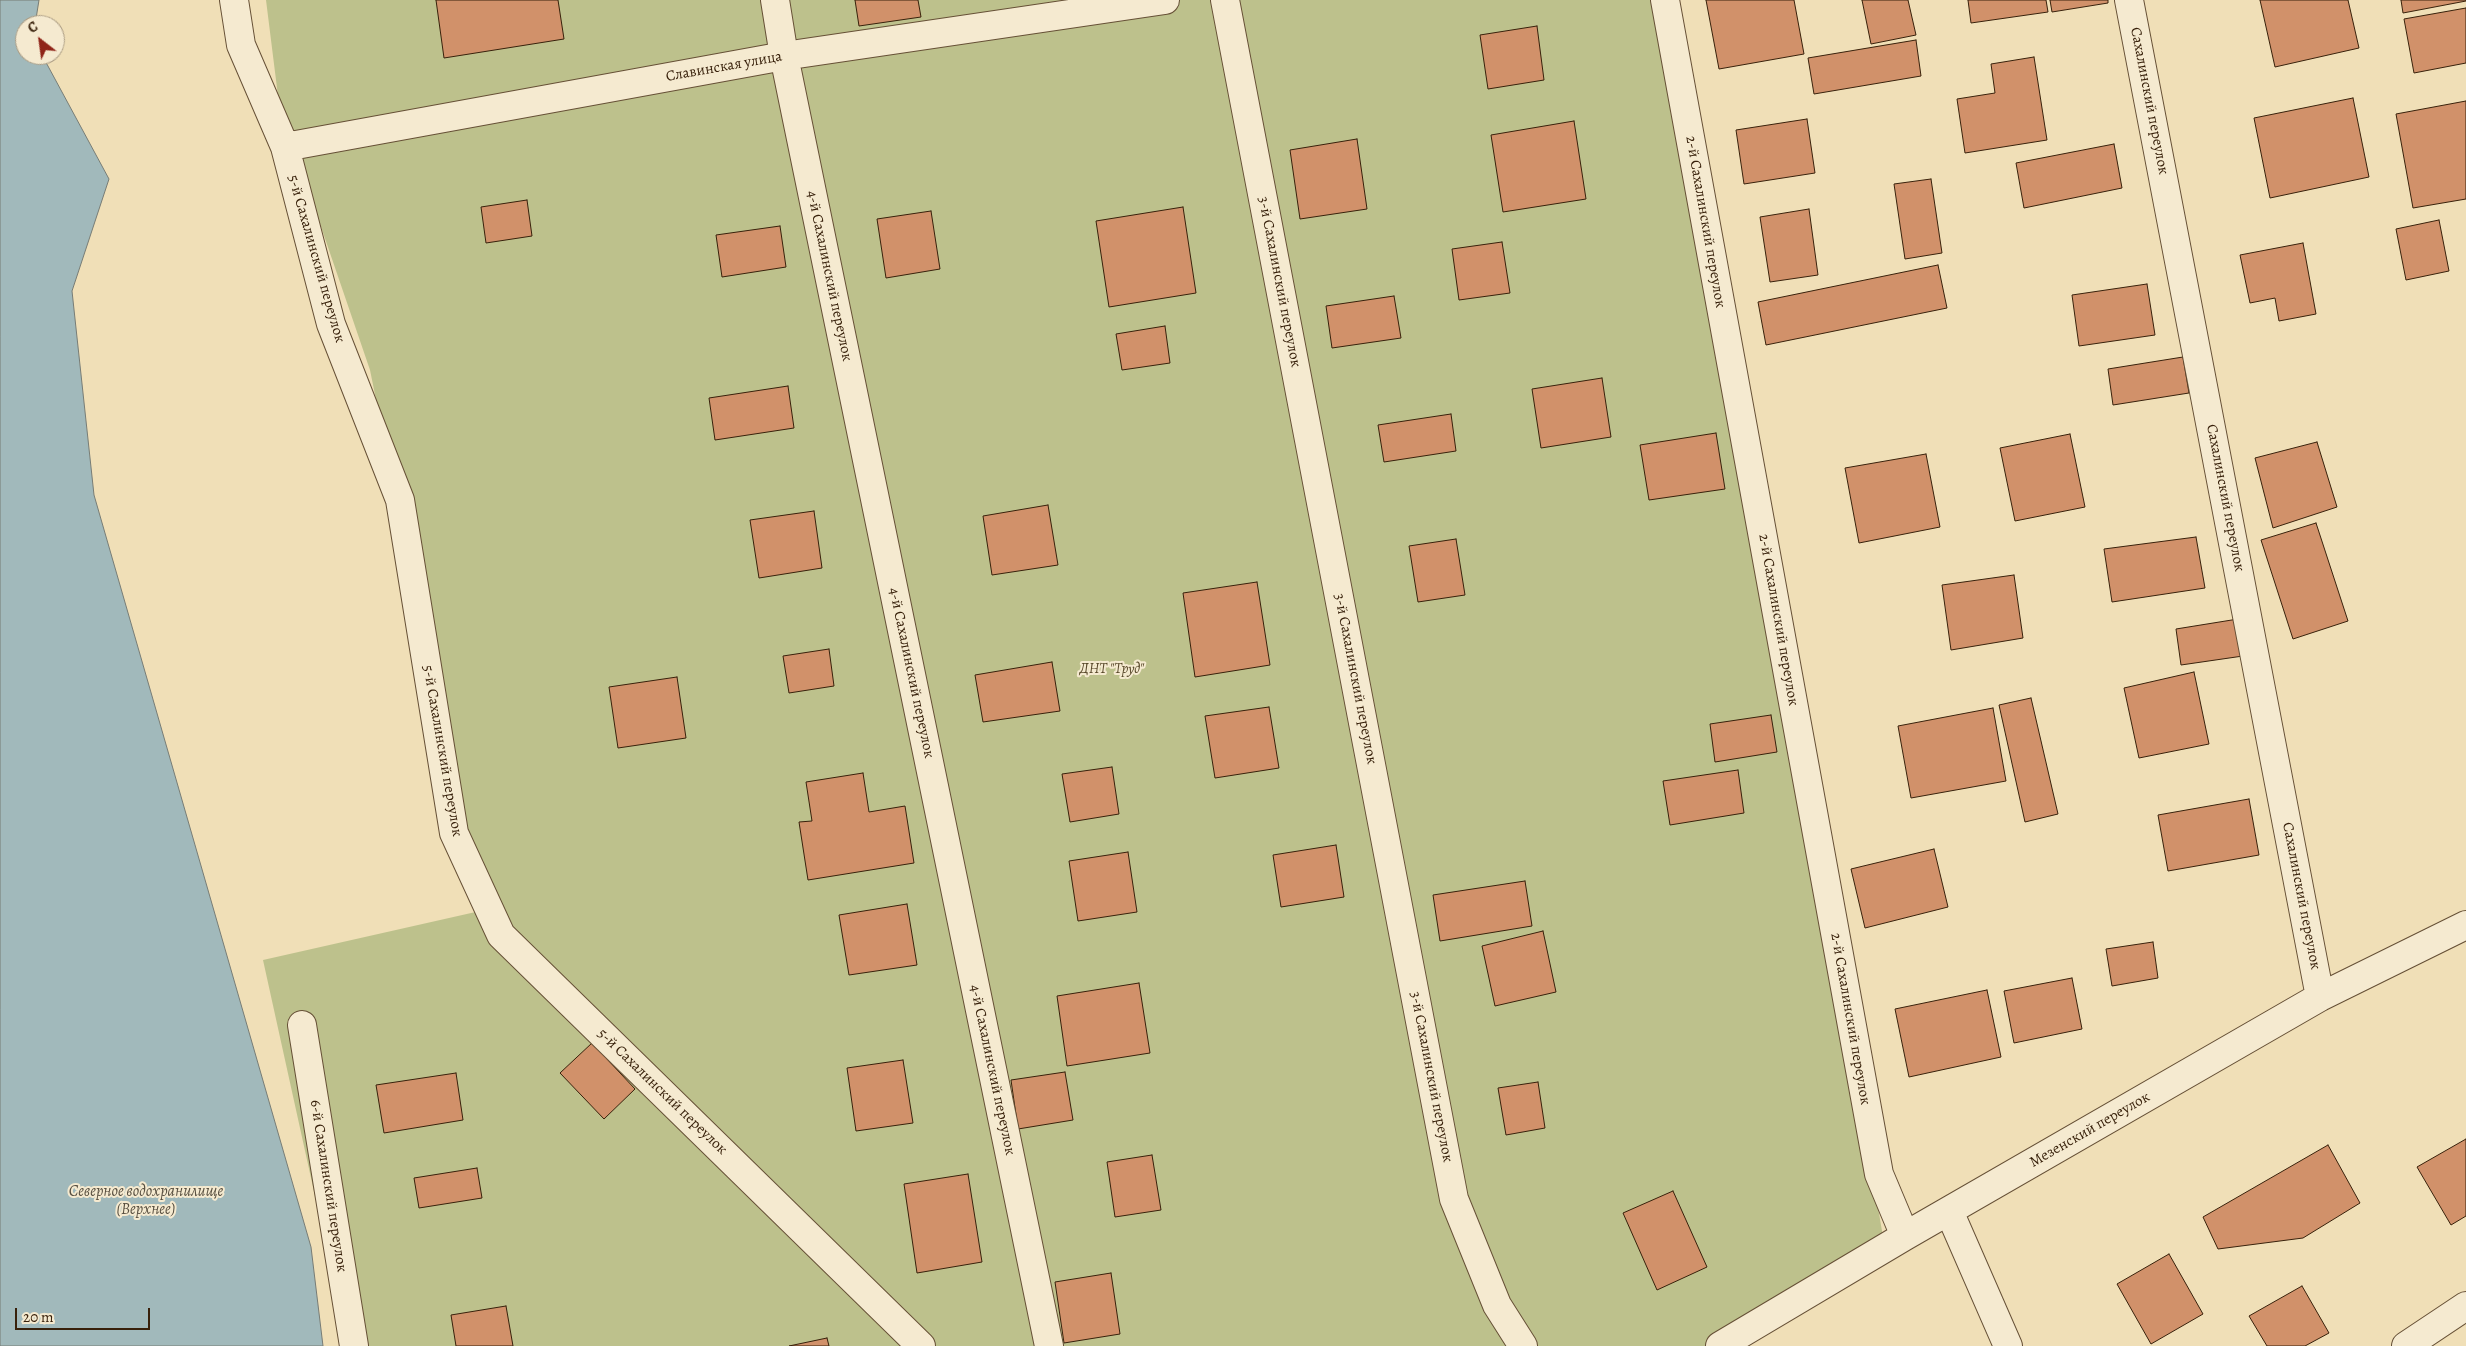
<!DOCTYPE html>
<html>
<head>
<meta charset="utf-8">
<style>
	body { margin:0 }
	#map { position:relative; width:2466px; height:1346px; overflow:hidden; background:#f0dfb7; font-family:Alegreya,serif }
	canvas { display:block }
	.north { position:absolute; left:15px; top:15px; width:50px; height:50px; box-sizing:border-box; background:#f5ead0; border:1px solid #a99a81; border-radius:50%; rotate:330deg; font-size:14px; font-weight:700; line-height:20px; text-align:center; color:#38210b }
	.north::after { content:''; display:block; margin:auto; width:18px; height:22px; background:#8f2418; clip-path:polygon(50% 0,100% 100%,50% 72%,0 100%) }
	.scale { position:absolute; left:15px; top:1308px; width:135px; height:22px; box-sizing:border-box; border:2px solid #38210b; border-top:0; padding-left:6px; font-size:15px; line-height:18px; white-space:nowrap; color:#38210b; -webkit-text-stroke:4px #f5ead0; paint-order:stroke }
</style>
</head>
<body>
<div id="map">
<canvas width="2466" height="1346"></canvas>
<div class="north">С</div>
<div class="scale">20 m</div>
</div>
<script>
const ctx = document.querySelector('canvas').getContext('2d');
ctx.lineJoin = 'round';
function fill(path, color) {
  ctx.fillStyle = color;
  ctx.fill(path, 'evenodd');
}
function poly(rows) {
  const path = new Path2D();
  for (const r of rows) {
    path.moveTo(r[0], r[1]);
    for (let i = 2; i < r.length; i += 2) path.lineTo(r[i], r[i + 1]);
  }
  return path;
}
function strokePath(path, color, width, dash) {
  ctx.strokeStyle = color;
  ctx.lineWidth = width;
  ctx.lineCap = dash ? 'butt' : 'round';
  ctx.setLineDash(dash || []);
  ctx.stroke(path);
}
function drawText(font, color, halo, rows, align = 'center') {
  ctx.font = font + ' Alegreya,serif';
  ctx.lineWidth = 4;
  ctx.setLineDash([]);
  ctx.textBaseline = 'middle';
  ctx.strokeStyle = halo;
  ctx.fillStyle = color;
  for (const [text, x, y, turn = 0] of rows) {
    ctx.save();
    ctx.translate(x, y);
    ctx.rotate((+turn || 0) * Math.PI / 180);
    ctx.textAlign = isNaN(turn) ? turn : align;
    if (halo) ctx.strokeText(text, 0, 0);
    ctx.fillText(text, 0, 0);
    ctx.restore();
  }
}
fill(poly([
	[266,0,1676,0,1883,1237,1706,1346,348,1346,263,960,480,911,370,370,279,104]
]), '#bdc18c');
const water = poly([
	[0,0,39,0,35,25,25,25,25,55,42,55,109,179,72,291,94,495,311,1247,323,1346,0,1346,0,0]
]);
fill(water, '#a1b9bb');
strokePath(water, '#777c75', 1);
const building = poly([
	[436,0,558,0,564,39,444,58,436,0],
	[855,0,918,0,921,17,859,26,855,0],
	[1706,0,1794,0,1804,54,1719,69,1706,0],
	[1862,0,1908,0,1916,35,1871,44,1862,0],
	[1968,0,2046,0,2048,12,1971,23,1968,0],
	[2050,0,2108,0,2108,3,2052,12,2050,0],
	[2260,0,2348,0,2359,48,2275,67,2260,0],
	[2401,0,2466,0,2466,1,2403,13,2401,0],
	[2466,8,2466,63,2414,73,2404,19,2466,8],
	[1537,26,1544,80,1488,89,1480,35,1537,26],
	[1916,40,1921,76,1814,94,1808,58,1916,40],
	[2034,57,2047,140,1965,153,1957,99,1995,93,1991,64,2034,57],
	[2353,98,2369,177,2270,198,2254,118,2353,98],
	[2466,101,2466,199,2413,208,2396,114,2466,101],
	[1807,119,1815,173,1744,184,1736,130,1807,119],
	[1574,121,1586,199,1503,212,1491,135,1574,121],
	[1357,139,1367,209,1300,219,1290,150,1357,139],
	[2114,144,2122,188,2024,208,2016,163,2114,144],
	[1931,179,1942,253,1905,259,1894,184,1931,179],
	[527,200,532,236,486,243,481,207,527,200],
	[1183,207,1196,293,1109,307,1096,221,1183,207],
	[1809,209,1818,275,1770,282,1760,217,1809,209],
	[931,211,940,269,886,278,877,219,931,211],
	[2439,220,2449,271,2406,280,2396,229,2439,220],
	[780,226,786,267,722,277,716,235,780,226],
	[1502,242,1510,293,1459,300,1452,249,1502,242],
	[2303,243,2316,314,2279,321,2275,298,2250,303,2240,255,2303,243],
	[1938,265,1947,308,1766,345,1758,302,1938,265],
	[2147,284,2155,335,2079,346,2072,295,2147,284],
	[1394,296,1401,338,1332,348,1326,306,1394,296],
	[1165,326,1170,363,1122,370,1116,334,1165,326],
	[2183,357,2189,393,2113,405,2108,369,2183,357],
	[1602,378,1611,437,1541,448,1532,389,1602,378],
	[788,386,794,428,715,440,709,398,788,386],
	[1451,414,1456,451,1384,462,1378,425,1451,414],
	[1716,433,1725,489,1649,500,1640,445,1716,433],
	[2070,434,2085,507,2015,521,2000,448,2070,434],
	[2317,442,2337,507,2273,528,2255,458,2317,442],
	[1926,454,1940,527,1859,543,1845,468,1926,454],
	[1048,505,1058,565,992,575,983,516,1048,505],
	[814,511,822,568,759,578,750,520,814,511],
	[2316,523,2348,621,2293,639,2261,540,2316,523],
	[2196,537,2205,588,2112,602,2104,549,2196,537],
	[1456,539,1465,595,1418,602,1409,546,1456,539],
	[2014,575,2023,638,1951,650,1942,585,2014,575],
	[1257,582,1270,665,1195,677,1183,593,1257,582],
	[2238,619,2243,656,2181,665,2176,629,2238,619],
	[829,649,834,686,789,693,783,656,829,649],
	[1052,662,1060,711,983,722,975,675,1052,662],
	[2194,672,2209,744,2139,758,2124,688,2194,672],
	[677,677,686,738,618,748,609,687,677,677],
	[2031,698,2058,814,2025,822,1999,705,2031,698],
	[1269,707,1279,768,1215,778,1205,716,1269,707],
	[1993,708,2006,781,1911,798,1898,726,1993,708],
	[1771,715,1777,752,1715,762,1710,724,1771,715],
	[1112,767,1119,814,1070,822,1062,774,1112,767],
	[1738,770,1744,813,1670,825,1663,781,1738,770],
	[863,773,869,812,905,806,914,863,808,880,799,822,812,821,806,782,863,773],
	[2249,799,2259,855,2168,871,2158,815,2249,799],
	[1336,845,1344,897,1281,907,1273,855,1336,845],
	[1934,849,1948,907,1865,928,1851,869,1934,849],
	[1128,852,1137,912,1078,921,1069,861,1128,852],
	[1525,881,1532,926,1440,941,1433,895,1525,881],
	[907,904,917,965,849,975,839,915,907,904],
	[1543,931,1556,992,1495,1006,1482,946,1543,931],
	[2153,942,2158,978,2112,986,2106,949,2153,942],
	[2072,978,2082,1029,2014,1043,2004,991,2072,978],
	[1139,983,1150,1053,1067,1066,1057,996,1139,983],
	[1987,990,2001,1057,1909,1077,1895,1009,1987,990],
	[592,1043,635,1089,604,1119,560,1073,592,1043],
	[903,1060,913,1123,856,1131,847,1068,903,1060],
	[1065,1072,1073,1120,1018,1129,1011,1080,1065,1072],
	[456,1073,463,1120,384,1133,376,1085,456,1073],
	[1538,1082,1545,1128,1506,1135,1498,1088,1538,1082],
	[2466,1139,2466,1216,2451,1225,2417,1167,2466,1139],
	[2328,1145,2360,1203,2303,1238,2218,1249,2203,1217,2328,1145],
	[1152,1155,1161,1210,1115,1217,1107,1162,1152,1155],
	[477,1168,482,1198,419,1208,414,1178,477,1168],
	[968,1174,982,1262,917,1273,904,1184,968,1174],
	[1673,1191,1707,1267,1657,1290,1623,1213,1673,1191],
	[2169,1254,2203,1314,2151,1344,2117,1284,2169,1254],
	[1111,1273,1120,1334,1064,1343,1055,1282,1111,1273],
	[2302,1286,2329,1333,2305,1346,2267,1346,2249,1316,2302,1286],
	[506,1306,513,1346,456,1346,451,1315,506,1306],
	[827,1338,829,1346,789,1346,827,1338]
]);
fill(building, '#d1916a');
strokePath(building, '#38210b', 1);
const street = poly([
	[234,0,241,45,285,147,331,324,400,500,454,833,501,935,921,1346],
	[775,0,784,56,1049,1346],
	[1225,0,1454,1199,1497,1305,1523,1346],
	[1665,0,1879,1174,1905,1236],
	[2129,0,2320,997],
	[285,147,784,56,1165,0],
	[302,1025,354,1346],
	[1949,1211,2008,1346],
	[1720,1346,1905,1236,2320,997,2466,925],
	[2406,1346,2466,1306]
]);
strokePath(street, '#665036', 30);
strokePath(street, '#f5ead0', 28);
drawText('15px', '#38210b', '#f5ead0', [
	["Славинская улица",724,67,-10],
	["Сахалинский переулок",2149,101,79],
	["2-й Сахалинский переулок",1705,222,80],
	["5-й Сахалинский переулок",316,259,74],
	["4-й Сахалинский переулок",829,276,78],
	["3-й Сахалинский переулок",1279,282,79],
	["Сахалинский переулок",2225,498,79],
	["2-й Сахалинский переулок",1778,620,80],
	["4-й Сахалинский переулок",911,673,78],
	["3-й Сахалинский переулок",1355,679,79],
	["5-й Сахалинский переулок",442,751,80],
	["Сахалинский переулок",2301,896,79],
	["2-й Сахалинский переулок",1850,1019,80],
	["4-й Сахалинский переулок",992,1070,78],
	["3-й Сахалинский переулок",1431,1077,79],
	["5-й Сахалинский переулок",662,1092,44],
	["Мезенский переулок",2090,1130,-30],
	["6-й Сахалинский переулок",328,1186,81]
]);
drawText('italic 15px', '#59492b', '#f5ead0', [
	["ДНТ \"Труд\"",1112,669]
]);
drawText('italic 16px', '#584f40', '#f5ead0', [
	["Северное водохранилище",146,1192],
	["(Верхнее)",146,1210]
]);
</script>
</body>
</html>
